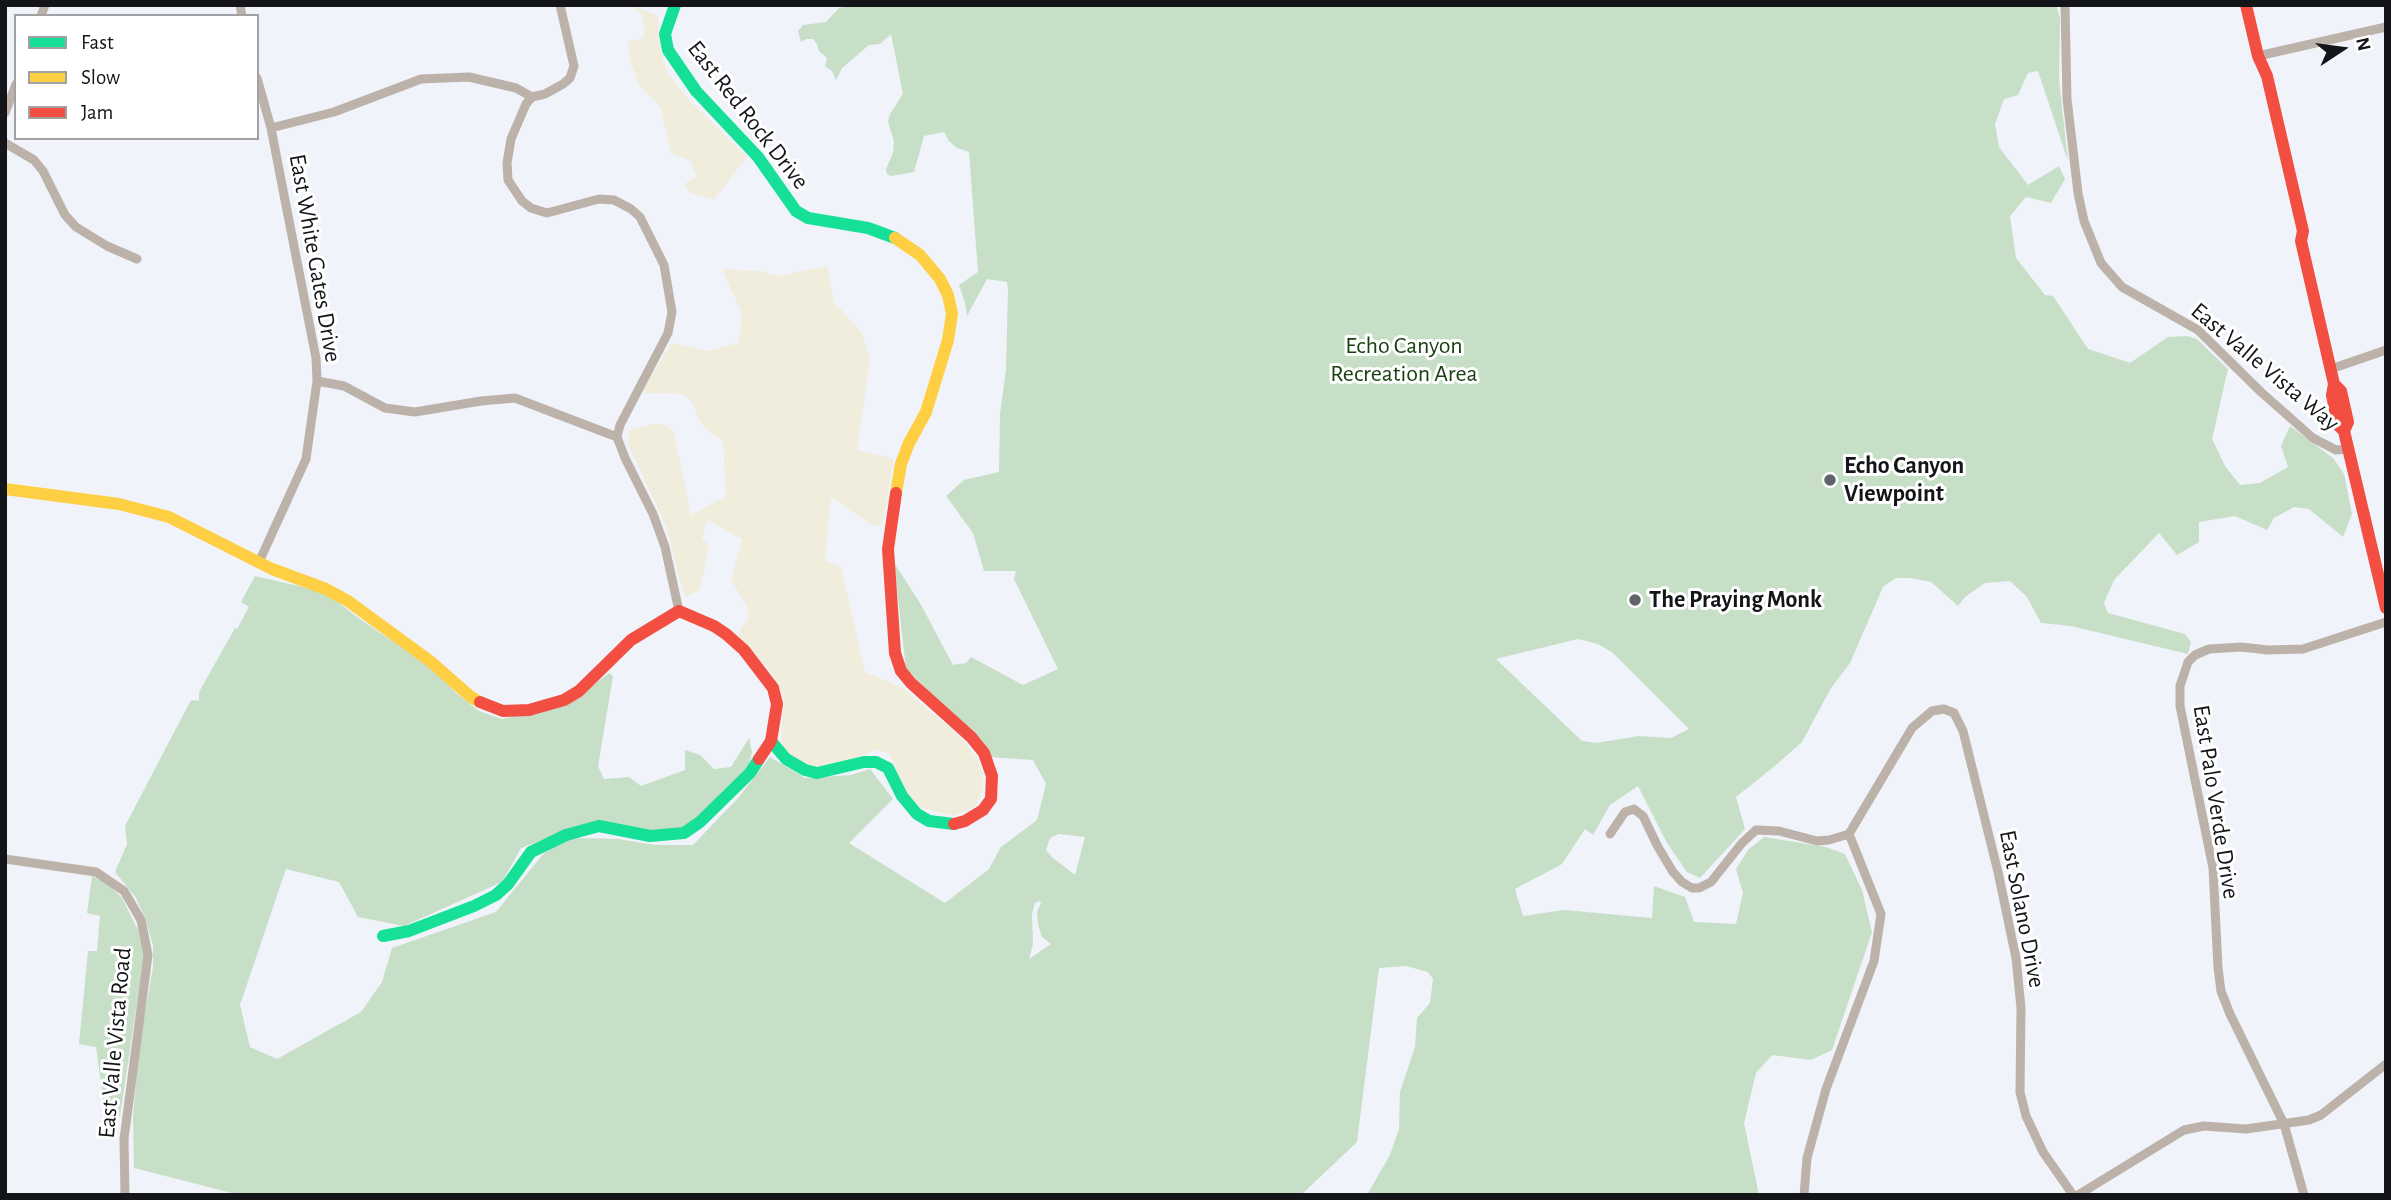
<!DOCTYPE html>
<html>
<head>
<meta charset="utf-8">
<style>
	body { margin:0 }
	#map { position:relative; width:2391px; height:1200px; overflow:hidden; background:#f0f3fa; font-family:"Alegreya Sans",sans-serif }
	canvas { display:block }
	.frame { position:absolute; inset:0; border:7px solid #131519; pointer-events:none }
	.legend { position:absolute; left:14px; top:14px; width:245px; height:126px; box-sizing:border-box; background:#fff; border:2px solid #a1a1a3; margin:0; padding:9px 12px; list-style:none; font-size:21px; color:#131519 }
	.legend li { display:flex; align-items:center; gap:14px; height:35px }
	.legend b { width:35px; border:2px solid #a1a1a3 }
	.north { position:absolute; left:2307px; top:14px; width:70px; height:70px; -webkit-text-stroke:5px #fff; paint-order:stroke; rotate:77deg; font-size:19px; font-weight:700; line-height:28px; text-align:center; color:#131519 }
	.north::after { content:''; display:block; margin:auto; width:24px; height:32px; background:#131519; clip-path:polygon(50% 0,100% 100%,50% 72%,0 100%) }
</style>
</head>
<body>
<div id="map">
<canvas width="2391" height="1200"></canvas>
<div class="frame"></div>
<ul class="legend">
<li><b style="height:9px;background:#16e098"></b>Fast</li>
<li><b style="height:9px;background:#ffcf43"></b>Slow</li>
<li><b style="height:9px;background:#f24e42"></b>Jam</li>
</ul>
<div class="north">N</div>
</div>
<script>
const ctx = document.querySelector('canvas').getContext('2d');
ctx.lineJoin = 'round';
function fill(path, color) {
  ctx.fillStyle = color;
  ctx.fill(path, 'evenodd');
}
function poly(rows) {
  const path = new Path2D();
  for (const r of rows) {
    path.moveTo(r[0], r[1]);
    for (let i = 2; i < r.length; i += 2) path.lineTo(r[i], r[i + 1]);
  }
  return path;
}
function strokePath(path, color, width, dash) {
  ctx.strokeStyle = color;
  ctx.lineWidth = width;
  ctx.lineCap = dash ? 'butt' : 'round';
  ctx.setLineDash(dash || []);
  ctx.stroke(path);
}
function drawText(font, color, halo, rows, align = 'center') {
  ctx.font = font + ' "Alegreya Sans",sans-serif';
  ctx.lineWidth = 6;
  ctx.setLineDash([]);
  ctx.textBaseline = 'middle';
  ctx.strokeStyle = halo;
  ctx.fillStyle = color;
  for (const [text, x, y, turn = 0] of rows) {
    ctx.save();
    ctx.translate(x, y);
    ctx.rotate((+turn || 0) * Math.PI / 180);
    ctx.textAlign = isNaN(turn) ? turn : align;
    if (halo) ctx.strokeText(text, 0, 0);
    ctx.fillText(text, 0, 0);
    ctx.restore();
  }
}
fill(poly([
	[852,5,2056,5,2060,18,2059,79,2068,161,2038,71,2028,73,2018,95,2004,99,1995,124,1999,147,2028,185,2059,166,2065,179,2051,203,2026,197,2010,216,2016,258,2045,295,2053,296,2088,349,2130,363,2168,337,2187,336,2197,339,2228,369,2212,439,2225,466,2240,485,2260,483,2288,467,2281,446,2290,426,2333,458,2344,474,2352,514,2343,537,2309,509,2294,507,2274,518,2267,530,2235,516,2199,522,2199,542,2177,555,2159,533,2114,580,2104,603,2108,613,2185,634,2191,642,2188,654,2071,626,2041,623,2027,597,2010,581,1985,583,1965,597,1958,606,1931,582,1910,578,1896,578,1883,587,1850,663,1831,688,1802,742,1776,765,1736,797,1745,829,1700,878,1687,872,1667,843,1638,786,1610,805,1593,835,1585,829,1562,864,1515,889,1523,916,1564,910,1652,918,1654,886,1685,897,1694,922,1736,924,1743,893,1736,869,1748,850,1764,837,1826,847,1845,854,1862,890,1872,932,1832,1050,1811,1060,1772,1055,1756,1073,1744,1123,1759,1195,1367,1195,1390,1155,1399,1129,1400,1092,1415,1047,1417,1018,1430,1003,1433,979,1428,972,1406,966,1379,968,1357,1142,1301,1195,240,1195,134,1168,133,1116,139,1046,153,967,153,945,145,918,136,898,115,872,127,844,125,826,191,700,199,701,199,692,235,628,237,629,249,607,241,602,255,576,325,592,357,617,435,670,456,693,479,711,502,719,572,701,609,673,613,676,598,766,604,779,629,777,641,786,685,770,685,750,700,755,714,769,731,767,749,738,752,752,748,770,688,826,656,833,571,829,521,848,502,882,404,926,358,917,339,882,286,869,240,1005,250,1047,277,1059,361,1012,382,982,392,948,496,912,544,853,571,838,618,839,655,845,693,845,738,798,770,757,805,778,851,775,870,769,893,799,849,843,945,903,989,869,1001,847,1037,820,1046,784,1033,760,990,757,952,713,906,669,894,563,920,603,953,665,966,663,971,657,1023,685,1058,669,1014,579,1016,571,984,571,973,533,946,496,964,480,999,472,1000,414,1006,370,1008,289,1007,282,987,279,967,316,965,303,959,285,978,272,969,152,957,148,949,141,944,132,924,136,914,172,891,176,887,174,886,169,893,153,894,141,888,122,890,114,903,94,891,34,880,44,869,45,842,68,836,80,832,71,825,66,827,58,819,51,817,44,813,39,806,39,801,42,798,31,803,25,826,22,839,8],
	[1578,639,1598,644,1613,653,1689,729,1671,738,1639,736,1596,743,1582,741,1496,659],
	[1059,834,1085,837,1075,875,1052,857,1046,850,1050,838],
	[1039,901,1041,903,1037,912,1038,925,1042,937,1051,944,1029,959,1033,944,1032,914,1035,903],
	[92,876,108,884,122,898,139,932,144,956,120,1116,106,1119,96,1047,79,1044,88,951,97,951,100,916,87,913]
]), '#c6dfc6');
fill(poly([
	[633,6,658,16,659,45,667,72,690,101,747,157,714,200,689,192,684,184,697,176,690,161,671,153,660,107,639,85,630,60,628,41,644,38,643,17],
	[827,266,834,302,862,333,870,360,857,450,894,459,882,526,870,524,831,497,825,560,841,567,865,672,901,687,962,738,979,762,983,775,982,792,976,806,954,816,922,808,910,797,901,783,890,754,877,750,839,764,810,767,789,757,781,744,783,695,771,672,737,635,749,617,747,606,731,580,742,539,707,520,702,539,709,545,700,590,687,597,683,592,666,526,628,444,629,430,652,424,666,425,674,432,691,515,726,496,723,441,708,431,700,422,692,402,683,394,644,393,644,387,672,343,709,351,738,343,742,314,722,269,757,271,779,276]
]), '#f1eddc');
strokePath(poly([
	[240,5,242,16],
	[2065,5,2067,99,2078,193,2084,221,2101,263,2122,287,2198,330,2261,392,2313,438,2336,450,2348,449],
	[41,16,45,5],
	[2258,56,2386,27],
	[257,78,271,128,283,190,316,358,317,381,306,459,259,562],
	[532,97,526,104,511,139,507,163,508,180,522,201,531,208,547,213,599,199,614,200,631,209,640,217,664,265,672,312,668,333,620,425,617,437,625,458,653,514,665,547,679,611],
	[532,97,545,94,563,84,570,78,574,66,560,5],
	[5,113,16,84],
	[271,128,334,112,421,79,469,77,516,88,532,97],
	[5,143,34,160,43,171,65,215,76,227,107,246,137,259],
	[2331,369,2386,350],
	[317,381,344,386,385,408,415,412,481,401,515,398,617,437],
	[1610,834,1625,812,1634,809,1643,816,1658,847,1673,872,1682,882,1692,888,1699,888,1711,882,1742,843,1756,830,1779,831,1817,841,1829,840,1849,834,1881,914,1874,961,1826,1089,1807,1158,1804,1195],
	[1849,834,1912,728,1932,711,1944,709,1954,713,1963,731,1998,872,2016,958,2021,1008,2020,1092,2026,1116,2043,1152,2073,1195],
	[5,859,96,872,124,891,141,920,148,955,124,1139,125,1195],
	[2078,1195,2184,1130,2204,1126,2246,1129,2309,1120,2321,1115,2386,1064],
	[2304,1195,2284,1124,2230,1014,2221,991,2218,968,2213,868,2180,706,2180,686,2188,662,2195,655,2209,649,2241,647,2268,650,2303,649,2386,622]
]), '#bdb2a9', 9);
strokePath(poly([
	[675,5,665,34,668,50,696,91,758,157,796,211,808,218,868,228,895,238],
	[771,741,786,759,805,770,817,773,864,762,876,762,888,768,902,796,917,814,929,821,954,824],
	[383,936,409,931,474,906,496,895,508,884,531,852,566,835,599,826,650,836,684,833,700,822,750,773,759,759]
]), '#16e098', 12);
strokePath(poly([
	[895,238,920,255,940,279,948,295,952,314,948,340,926,412,909,443,901,464,896,493],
	[5,489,119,504,169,517,272,569,326,589,348,601,430,661,471,697,480,702]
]), '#ffcf43', 12);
strokePath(poly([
	[2246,5,2258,56,2267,76,2303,231,2301,241,2334,384,2341,391,2348,422,2344,431],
	[2334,384,2332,395,2338,425,2344,431,2386,608],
	[896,493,888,549,895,653,901,671,911,683,971,737,984,753,992,776,991,799,983,810,965,821,954,824],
	[480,702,503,711,529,710,564,700,579,691,631,640,679,611,714,626,726,634,744,650,773,688,777,704,771,741,759,759]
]), '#f24e42', 12);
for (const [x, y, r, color] of [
	[1830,480,7,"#606368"],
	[1635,600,7,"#606368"]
]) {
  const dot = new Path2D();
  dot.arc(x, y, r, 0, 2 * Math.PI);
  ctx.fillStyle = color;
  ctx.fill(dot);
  strokePath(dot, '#fff', 2.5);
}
drawText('24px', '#131519', '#fff', [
	["East Red Rock Drive",748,115,52],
	["East White Gates Drive",315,258,80],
	["East Valle Vista Way",2265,367,40],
	["East Palo Verde Drive",2216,802,81],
	["East Solano Drive",2022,909,79],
	["East Valle Vista Road",115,1043,-85]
]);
drawText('24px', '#194111', '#fff', [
	["Echo Canyon",1404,346],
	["Recreation Area",1404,374]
]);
drawText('bold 24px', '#131519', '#fff', [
	["Echo Canyon",1844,466],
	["Viewpoint",1844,494],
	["The Praying Monk",1649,600]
], 'left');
</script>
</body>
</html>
